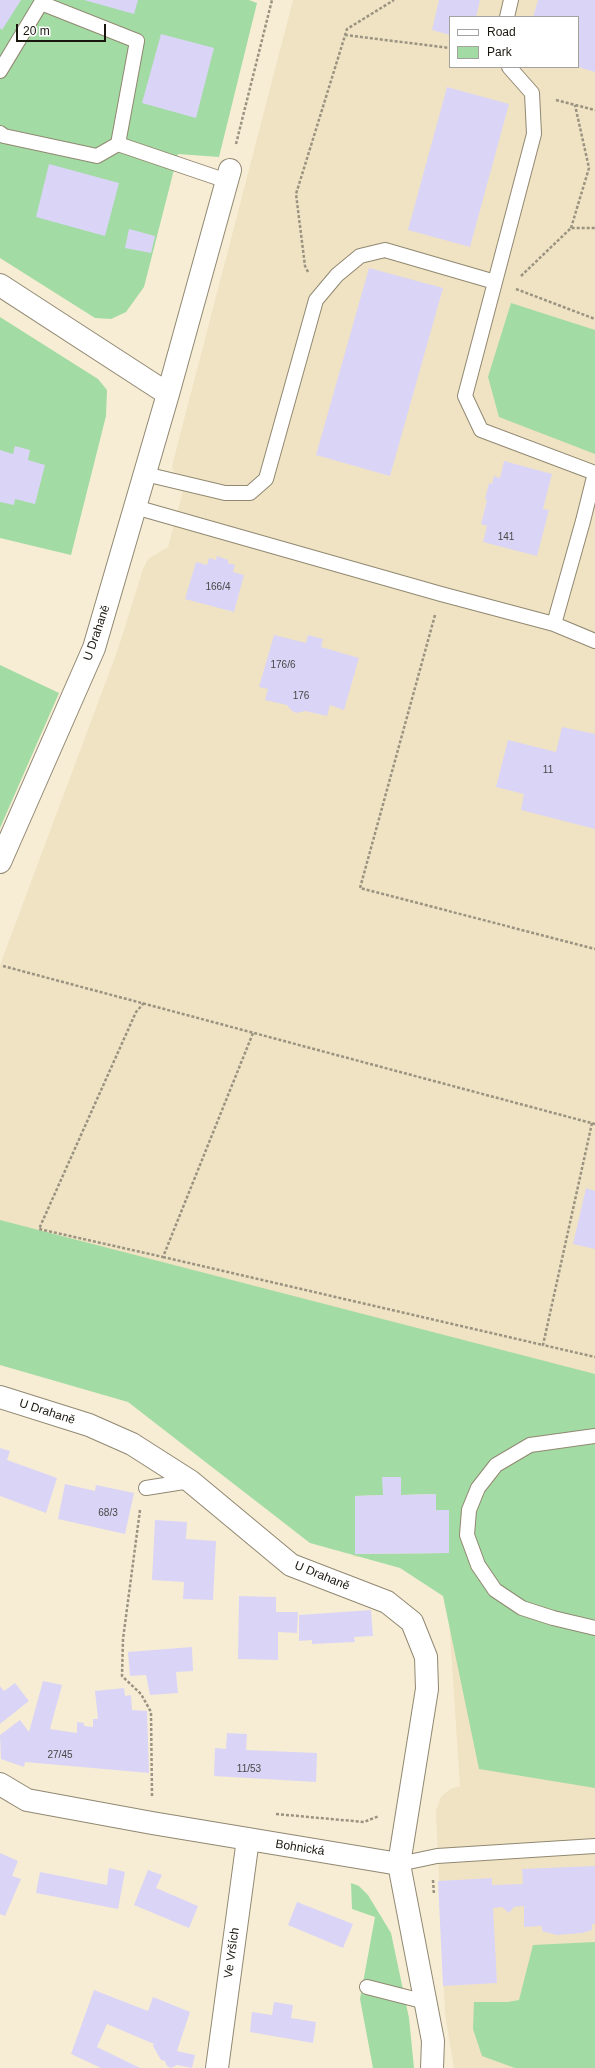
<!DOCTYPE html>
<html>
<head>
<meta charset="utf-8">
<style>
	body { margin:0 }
	#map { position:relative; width:595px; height:2068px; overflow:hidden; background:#f7edd5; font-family:Helvetica,sans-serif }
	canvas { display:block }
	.legend { position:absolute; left:449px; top:16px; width:130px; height:52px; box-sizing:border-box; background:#fff; border:1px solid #a3a29e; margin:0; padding:5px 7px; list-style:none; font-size:12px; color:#19160d }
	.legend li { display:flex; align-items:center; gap:8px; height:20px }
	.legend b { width:20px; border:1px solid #a3a29e }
	.scale { position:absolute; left:16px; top:24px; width:90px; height:18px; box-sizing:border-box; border:2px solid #19160d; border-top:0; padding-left:5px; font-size:12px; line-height:14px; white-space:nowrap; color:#19160d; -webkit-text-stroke:3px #fff; paint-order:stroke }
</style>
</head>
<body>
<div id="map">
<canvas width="595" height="2068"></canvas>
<ul class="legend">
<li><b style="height:5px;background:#fff"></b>Road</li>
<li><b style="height:11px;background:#a2dba3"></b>Park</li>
</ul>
<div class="scale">20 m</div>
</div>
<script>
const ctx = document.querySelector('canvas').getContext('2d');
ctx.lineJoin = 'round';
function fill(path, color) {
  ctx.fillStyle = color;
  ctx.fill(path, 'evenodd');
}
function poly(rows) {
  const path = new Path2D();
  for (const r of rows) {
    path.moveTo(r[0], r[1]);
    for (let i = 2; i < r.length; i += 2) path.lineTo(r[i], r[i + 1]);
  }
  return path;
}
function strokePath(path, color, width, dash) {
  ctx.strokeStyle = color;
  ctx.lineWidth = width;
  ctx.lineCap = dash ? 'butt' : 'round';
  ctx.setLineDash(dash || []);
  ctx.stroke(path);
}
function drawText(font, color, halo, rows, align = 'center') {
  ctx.font = font + ' Helvetica,sans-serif';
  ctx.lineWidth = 3;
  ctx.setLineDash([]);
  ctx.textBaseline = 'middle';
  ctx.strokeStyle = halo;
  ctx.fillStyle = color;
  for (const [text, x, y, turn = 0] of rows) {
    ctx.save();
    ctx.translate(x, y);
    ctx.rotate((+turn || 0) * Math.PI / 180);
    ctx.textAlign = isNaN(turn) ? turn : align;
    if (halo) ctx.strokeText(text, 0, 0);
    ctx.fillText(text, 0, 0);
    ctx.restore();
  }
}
fill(poly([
	[293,0,595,0,595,2068,454,2068,445,2014,436,1811,441,1797,450,1789,460,1786,449,1619,447,1557,353,1557,351,1536,177,1401,0,1329,0,965,118,649,143,569,148,559,168,547,183,491,176,481,172,466],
	[450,17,578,17,578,67,450,67]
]), '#f0e3c3');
fill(poly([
	[0,0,249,0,257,3,219,157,178,154,144,287,126,312,111,319,95,318,0,258],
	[511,303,595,330,595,454,499,417,488,377],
	[0,317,98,379,107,390,106,416,71,555,0,538],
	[0,665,59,693,0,828],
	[0,1220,595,1374,595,1788,479,1769,443,1596,400,1568,310,1543,128,1402,0,1365],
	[383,1477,401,1477,401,1495,436,1494,436,1510,449,1510,449,1553,355,1554,355,1496,383,1495],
	[351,1883,359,1886,368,1895,391,1933,409,2018,414,2068,373,2068,360,1999,375,1917,352,1909],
	[595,1942,595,2068,515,2068,482,2056,473,2029,474,2002,508,2002,519,2000,533,1945]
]), '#a2dba3');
fill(poly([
	[0,0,21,0,2,30,0,28],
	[84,0,138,0,134,14],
	[439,0,480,0,476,17,450,17,450,35,432,30],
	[538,0,595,0,595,72,578,67,578,17,533,17],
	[161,34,214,48,196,118,142,103],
	[447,87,509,104,470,247,408,230],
	[49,164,119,183,105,236,36,217],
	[129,229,155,236,151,253,125,248],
	[369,268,443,288,390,476,316,455],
	[15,446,30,450,28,460,45,465,35,504,15,499,14,505,0,502,0,450,13,454],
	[504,461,552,474,543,509,549,510,537,556,483,542,487,526,481,524,487,500,485,499,489,483,492,484,494,476,500,478],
	[217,556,228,560,228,563,235,565,233,572,244,575,234,612,185,599,196,562,207,565,209,558,216,560],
	[274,635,306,643,308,635,323,639,321,647,359,658,344,710,330,705,327,716,305,711,296,713,291,710,287,705,265,700,268,689,259,687],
	[562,727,595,734,595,829,521,810,524,794,496,787,508,740,556,752],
	[586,1188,595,1191,595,1249,573,1244],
	[0,1448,10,1451,7,1460,57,1478,46,1513,0,1496],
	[382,1477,401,1477,401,1495,436,1494,436,1510,449,1510,449,1553,355,1554,355,1496,383,1495],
	[65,1484,95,1491,96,1485,134,1493,125,1534,58,1519],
	[155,1520,187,1522,186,1539,216,1541,213,1600,183,1599,184,1582,152,1580],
	[239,1596,276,1597,276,1612,298,1612,297,1633,278,1632,278,1660,238,1659],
	[371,1610,373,1636,354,1637,355,1642,312,1644,312,1640,299,1641,299,1615],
	[192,1647,193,1671,176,1672,178,1693,150,1695,146,1675,130,1676,128,1652],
	[43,1681,62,1685,50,1729,77,1733,77,1722,84,1723,84,1726,93,1727,93,1719,98,1719,95,1691,124,1688,125,1696,131,1695,132,1710,147,1711,149,1773,25,1762,24,1767,1,1759,0,1735,20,1720,29,1732],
	[15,1683,29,1701,0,1724,0,1686,4,1691],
	[227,1733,247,1734,246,1750,317,1753,316,1782,214,1776,215,1748,226,1749],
	[0,1853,18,1861,12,1876,21,1879,5,1916,0,1914],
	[595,1866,595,1924,592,1924,592,1930,582,1933,557,1935,542,1931,542,1926,524,1927,524,1906,514,1907,509,1913,502,1907,493,1908,497,1983,443,1986,438,1881,492,1878,492,1885,523,1884,522,1869],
	[109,1868,125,1872,118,1909,36,1893,40,1872,107,1885],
	[148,1870,162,1875,156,1888,198,1906,189,1928,134,1905],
	[297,1902,353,1924,343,1948,288,1925],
	[94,1990,148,2011,153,1997,190,2012,177,2051,195,2055,192,2068,177,2065,171,2068,167,2066,165,2061,161,2060,153,2046,154,2044,107,2024,97,2047,140,2068,101,2068,71,2054],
	[274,2002,293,2005,291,2018,316,2022,313,2043,250,2032,252,2012,272,2015]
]), '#dad5f6');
const service = poly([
	[507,17,511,0],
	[509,67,532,93,534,134,465,396,481,430,595,473],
	[0,71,41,3,137,41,118,144,97,156,4,136,0,133],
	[118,144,227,181],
	[145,474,225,493,250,493,266,479,316,300,337,275,360,256,385,250,495,282],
	[135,507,441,594,554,624,595,641],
	[554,624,583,521,595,473],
	[595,1436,530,1445,496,1465,478,1488,469,1510,467,1535,478,1565,495,1590,522,1608,553,1618,595,1628],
	[146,1488,190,1481],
	[399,1864,437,1856,595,1846],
	[367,1987,426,2002]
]);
const minor = poly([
	[0,285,168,394],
	[0,862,94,648,168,394,230,170],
	[0,1397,89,1425,132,1444,190,1481,291,1565,387,1602,412,1622,426,1657,427,1689,399,1864,433,2041,432,2068],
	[0,1784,27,1800,152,1823,399,1864],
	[217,2068,248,1839]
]);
strokePath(service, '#918872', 16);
strokePath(minor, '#918872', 24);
strokePath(poly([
	[345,35,450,48],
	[556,100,595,110],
	[236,144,272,0],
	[571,228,589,168,575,105],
	[308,272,305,266,296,194,347,29,394,0],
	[521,276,571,228,595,228],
	[516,289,595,319],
	[435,615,360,888,595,949],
	[3,966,595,1124],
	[144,1003,136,1012,39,1229,163,1257,253,1033],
	[592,1123,543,1345,595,1357],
	[163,1257,543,1345],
	[140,1510,123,1639,122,1676,141,1694,151,1712,152,1797],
	[276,1814,364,1822,379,1816],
	[433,1880,434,1895]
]), '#9a9381', 2.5, [3, 2]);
strokePath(service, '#fff', 14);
strokePath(minor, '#fff', 22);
drawText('10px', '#494647', null, [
	["141",506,537],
	["166/4",218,587],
	["176/6",283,665],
	["176",301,696],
	["11",548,770],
	["68/3",108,1513],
	["27/45",60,1755],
	["11/53",249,1769]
]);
drawText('12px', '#19160d', '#fff', [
	["U Drahaně",97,633,-71],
	["U Drahaně",47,1412,18],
	["U Drahaně",322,1576,22],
	["Bohnická",300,1848,9],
	["Ve Vrších",232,1953,-82]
]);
</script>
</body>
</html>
